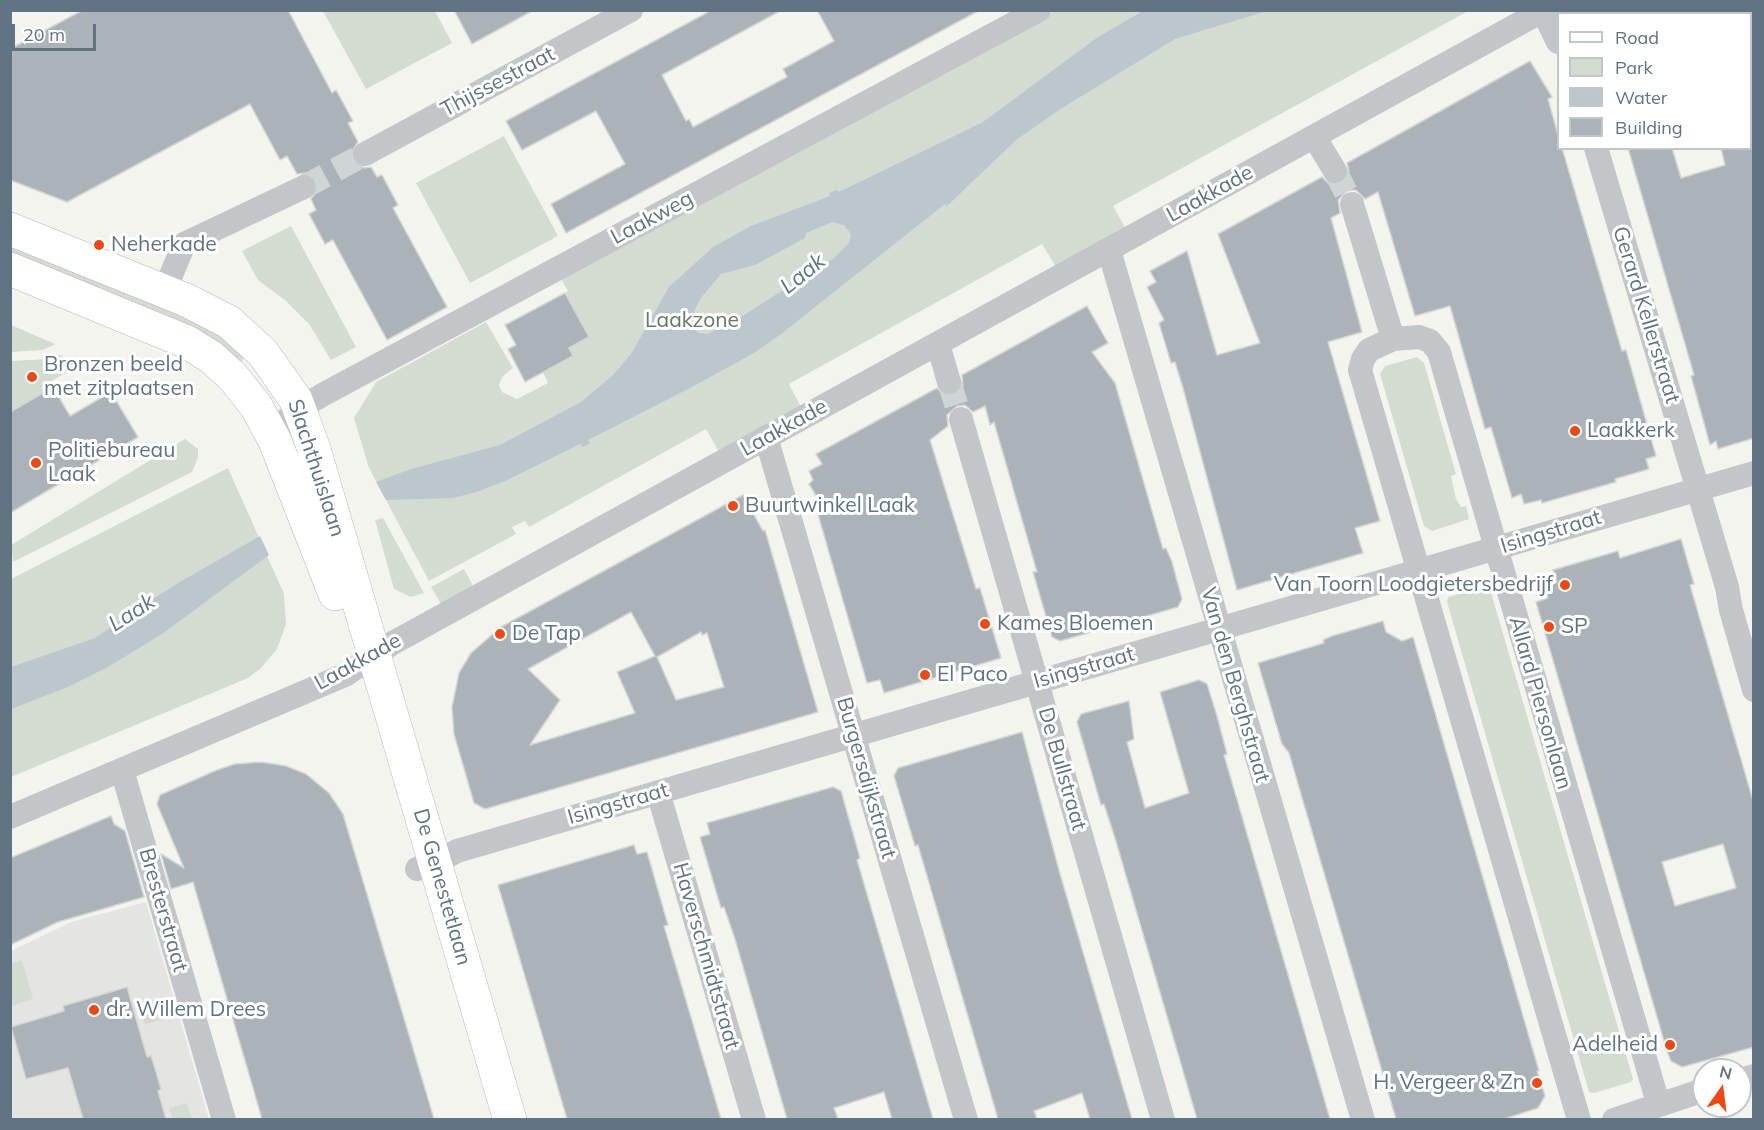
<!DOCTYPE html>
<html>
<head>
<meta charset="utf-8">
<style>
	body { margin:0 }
	#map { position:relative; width:1764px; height:1130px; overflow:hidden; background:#f4f4ef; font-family:Mulish,sans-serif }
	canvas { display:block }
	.frame { position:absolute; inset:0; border:12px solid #607383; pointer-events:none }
	.legend { position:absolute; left:1557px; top:12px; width:195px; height:138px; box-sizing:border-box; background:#fff; border:2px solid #bfc7cd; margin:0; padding:8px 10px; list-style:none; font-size:18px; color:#607383 }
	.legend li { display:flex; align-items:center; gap:12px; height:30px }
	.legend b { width:30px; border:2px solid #bfc7cd }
	.north { position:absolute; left:1692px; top:1058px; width:60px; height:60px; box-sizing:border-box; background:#fff; border:2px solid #bfc7cd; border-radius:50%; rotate:14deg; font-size:16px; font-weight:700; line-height:24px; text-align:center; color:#607383 }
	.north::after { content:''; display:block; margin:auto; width:21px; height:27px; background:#f04713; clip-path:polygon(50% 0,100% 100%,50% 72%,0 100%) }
	.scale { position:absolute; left:12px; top:24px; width:84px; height:27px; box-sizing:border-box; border:3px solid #607383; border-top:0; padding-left:8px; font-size:18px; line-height:21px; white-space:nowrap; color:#607383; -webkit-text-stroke:4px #fff; paint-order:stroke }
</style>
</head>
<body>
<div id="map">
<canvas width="1764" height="1130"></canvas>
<div class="frame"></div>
<ul class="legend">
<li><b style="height:8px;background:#fff"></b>Road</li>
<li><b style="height:16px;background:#d4dbd0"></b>Park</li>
<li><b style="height:16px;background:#bbc7cc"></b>Water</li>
<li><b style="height:16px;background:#abb3b8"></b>Building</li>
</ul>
<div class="north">N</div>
<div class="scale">20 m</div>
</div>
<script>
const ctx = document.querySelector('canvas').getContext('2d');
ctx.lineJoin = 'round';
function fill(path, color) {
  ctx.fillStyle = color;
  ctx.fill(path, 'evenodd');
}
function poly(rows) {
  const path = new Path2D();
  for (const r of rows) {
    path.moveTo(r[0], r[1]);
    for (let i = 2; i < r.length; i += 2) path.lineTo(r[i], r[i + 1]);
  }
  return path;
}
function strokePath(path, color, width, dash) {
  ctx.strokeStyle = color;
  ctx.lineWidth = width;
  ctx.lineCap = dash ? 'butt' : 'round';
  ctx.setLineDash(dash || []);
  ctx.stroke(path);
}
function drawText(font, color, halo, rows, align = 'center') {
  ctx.font = font + ' Mulish,sans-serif';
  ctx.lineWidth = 6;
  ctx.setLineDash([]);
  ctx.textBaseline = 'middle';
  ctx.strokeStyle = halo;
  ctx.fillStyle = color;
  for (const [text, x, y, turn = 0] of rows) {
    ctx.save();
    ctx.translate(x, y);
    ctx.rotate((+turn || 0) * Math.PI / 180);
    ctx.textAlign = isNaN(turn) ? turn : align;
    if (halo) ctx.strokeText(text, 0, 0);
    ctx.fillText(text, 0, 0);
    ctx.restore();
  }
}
fill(poly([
	[146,902,209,1119,11,1120,11,951,71,922]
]), '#e4e5e3');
fill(poly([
	[323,11,435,11,452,43,366,89],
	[1055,11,1468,11,1113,206,1126,229,1056,267,1042,244,789,384,801,407,719,452,706,429,529,527,525,521,512,527,516,534,429,581,369,468,354,418,376,382,486,322,513,368,502,377,499,385,502,392,517,399,548,383,543,372,573,356,569,348,589,337,565,293,568,291,560,277],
	[504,136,558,236,470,283,416,183],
	[291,226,356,347,331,360,309,324,286,301,258,280,242,251],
	[10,245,214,329,244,356,243,360,240,363,11,258],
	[11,325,55,344,54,345,43,350,11,352],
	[59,355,81,364,50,382,53,387,11,412,11,361,49,359],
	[1417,357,1424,363,1456,474,1451,476,1456,499,1461,507,1466,506,1469,519,1432,531,1424,526,1380,374,1385,366],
	[185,439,198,449,198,457,192,472,13,562,11,545],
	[228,468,284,594,286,624,277,649,261,668,248,678,11,777,11,579],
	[383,518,424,593,411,597,394,589,375,520],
	[464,569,473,586,441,604,431,587],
	[1486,586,1490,589,1633,1079,1631,1082,1594,1093,1589,1092,1447,602,1448,597],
	[22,960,33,999,11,1006,11,964],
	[158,1001,164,1019,145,1025,140,1006],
	[187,1103,192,1119,173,1119,169,1108]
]), '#d4dbd0');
fill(poly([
	[1143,11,1267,11,1175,39,1062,108,1016,140,947,206,945,204,781,334,754,353,690,388,588,440,590,443,583,447,580,444,505,481,477,492,453,498,386,500,376,482,411,469,500,445,581,402,613,375,631,354,669,287,713,247,751,226,830,196,829,193,837,190,839,192,983,122,1098,37],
	[832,222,844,225,851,234,849,243,834,258,733,322,707,334,699,333,692,328,690,320,700,299,721,274,755,265,805,238,806,233],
	[260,536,269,555,162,634,108,667,68,687,11,709,11,667,95,638,173,586]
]), '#bbc7cc');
const building = poly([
	[83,10,288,10,332,93,336,90,353,121,348,123,358,142,351,153,353,161,364,168,371,167,377,177,382,175,398,205,393,208,447,307,387,340,333,240,325,244,309,214,316,210,311,199,318,189,317,180,306,173,297,174,287,156,280,160,250,104,67,202,10,180,10,49,83,10],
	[454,10,534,10,472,44,454,10],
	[712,10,782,10,662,75,686,121,689,119,693,127,787,77,783,69,834,41,817,10,980,10,566,233,551,204,625,164,596,111,522,150,506,121,712,10],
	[1530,61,1552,97,1548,99,1558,135,1558,148,1562,148,1622,351,1626,350,1656,456,1646,459,1649,469,1615,479,1616,482,1542,503,1541,500,1524,504,1521,494,1512,498,1491,427,1485,429,1450,306,1415,316,1378,192,1365,199,1356,190,1348,190,1338,200,1340,213,1331,218,1362,332,1328,342,1380,521,1355,528,1363,553,1237,590,1183,388,1175,362,1171,363,1159,323,1164,320,1147,287,1156,282,1150,271,1187,251,1217,355,1260,343,1218,234,1322,177,1329,184,1342,183,1349,171,1347,163,1530,61],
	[1628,148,1672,148,1681,178,1725,165,1721,148,1754,148,1754,438,1718,449,1716,441,1710,445,1691,376,1694,375,1628,148],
	[565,293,589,337,569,348,573,356,525,382,508,349,516,345,505,325,565,293],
	[1087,306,1108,343,1092,352,1115,383,1163,549,1166,548,1172,562,1182,599,1178,607,1060,641,1052,637,1033,572,1037,572,994,422,990,425,985,406,973,412,965,405,957,406,947,415,948,426,930,440,976,589,980,588,1001,658,884,693,880,680,867,683,819,518,815,503,818,499,809,484,813,480,809,471,822,464,816,454,937,388,945,396,954,395,963,386,962,375,1087,306],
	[53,387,70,416,111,392,138,437,10,513,10,412,53,387],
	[743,495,763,531,765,530,818,712,485,809,474,803,454,734,452,707,459,673,471,653,501,627,743,495],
	[631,612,655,656,617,672,635,713,530,745,560,700,528,669,631,612],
	[701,632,702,635,707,633,724,687,676,700,657,657,701,632],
	[1681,539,1694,584,1690,585,1754,804,1754,1047,1682,1067,1671,1061,1667,1051,1536,602,1548,598,1545,586,1557,582,1553,570,1618,551,1620,558,1681,539],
	[1723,844,1736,888,1675,906,1662,862,1723,844],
	[1383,621,1386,632,1402,641,1413,637,1539,1071,1537,1071,1545,1096,1538,1108,1504,1119,1396,1119,1289,753,1282,744,1258,663,1324,643,1323,640,1332,636,1383,621],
	[1199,680,1207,684,1217,716,1227,754,1224,755,1330,1119,1197,1119,1115,838,1104,804,1101,805,1077,722,1081,714,1129,701,1134,739,1127,742,1145,808,1189,793,1160,692,1199,680],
	[1022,732,1060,874,1132,1119,1090,1119,1082,1093,1034,1111,1037,1119,998,1119,918,845,915,846,894,776,898,768,1022,732],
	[261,762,286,766,306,774,329,793,343,814,434,1119,262,1119,193,882,171,889,161,854,184,868,157,804,160,795,217,770,235,764,261,762],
	[833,787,841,791,860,858,857,860,933,1119,892,1119,884,1092,834,1108,838,1119,787,1119,735,939,724,907,721,908,700,837,710,834,707,823,833,787],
	[111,816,114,824,125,831,144,897,58,922,10,945,10,858,111,816],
	[634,845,637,854,647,852,668,925,664,926,721,1119,567,1119,498,885,634,845],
	[127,987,147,1057,151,1056,156,1072,161,1089,158,1091,166,1119,83,1119,68,1068,26,1079,11,1027,64,1011,63,1006,127,987]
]);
fill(building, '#abb3b8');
strokePath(building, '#d5d5d2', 1.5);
strokePath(poly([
	[1335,171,1352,204],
	[304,187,365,154],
	[949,382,961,419]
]), '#cfd4d4', 24, [24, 12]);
const secondary = poly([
	[10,229,186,300,229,322,263,353,296,400,314,449,510,1120],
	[10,269,187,342,211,357,233,377,256,406,275,441,335,594]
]);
strokePath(secondary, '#b2b8bc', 34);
strokePath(poly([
	[1543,11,1558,42],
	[1315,138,1335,171],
	[1596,148,1727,587,1731,610,1754,690],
	[365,154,631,10],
	[1352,204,1393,339],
	[1109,250,1363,1120],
	[164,292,184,244,304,187],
	[938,344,949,382],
	[961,419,1163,1120],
	[271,433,300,408,324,394,1039,10],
	[766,437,966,1120],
	[122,770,224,1120],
	[658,792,754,1120],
	[10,817,345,675,391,644,1544,10],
	[417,869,435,863,457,851,1754,473],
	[1740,1080,1754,1076],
	[1579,1120,1360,370,1363,359,1369,350,1393,339,1419,337,1430,341,1439,352,1658,1103],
	[1614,1120,1704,1090]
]), '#c2c6c9', 24);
strokePath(secondary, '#fff', 33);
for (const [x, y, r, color] of [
	[99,245,6,"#f04713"],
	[32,377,6,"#f04713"],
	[1575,431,6,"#f04713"],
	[36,463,6,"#f04713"],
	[733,506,6,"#f04713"],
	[1565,585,6,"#f04713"],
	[985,624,6,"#f04713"],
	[1549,627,6,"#f04713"],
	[500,634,6,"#f04713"],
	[925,675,6,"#f04713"],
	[94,1010,6,"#f04713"],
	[1670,1045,6,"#f04713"],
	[1537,1083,6,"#f04713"]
]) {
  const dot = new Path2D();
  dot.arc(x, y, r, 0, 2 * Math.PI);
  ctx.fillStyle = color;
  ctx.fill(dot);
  strokePath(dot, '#fff', 2);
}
drawText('21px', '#607383', '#fff', [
	["Thijssestraat",498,82,-28],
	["Laakkade",1210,194,-29],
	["Laakweg",652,218,-28],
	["Gerard Kellerstraat",1646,315,73],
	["Laakkade",784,428,-29],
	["Slachthuislaan",316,468,72],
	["Isingstraat",1551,532,-17],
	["Laakkade",358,662,-29],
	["Isingstraat",1084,668,-16],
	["Van den Berghstraat",1235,685,74],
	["Allard Piersonlaan",1540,703,74],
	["De Bullstraat",1062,769,74],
	["Burgersdijkstraat",866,778,74],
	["Isingstraat",618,804,-16],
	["De Genestetlaan",442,887,74],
	["Bresterstraat",163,910,74],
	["Haverschmidtstraat",706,956,74]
]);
drawText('21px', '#607383', '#fff', [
	["Neherkade",111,245],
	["Bronzen beeld",44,365],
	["met zitplaatsen",44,389],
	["Laakkerk",1587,431],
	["Politiebureau",48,451],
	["Laak",48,475],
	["Buurtwinkel Laak",745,506],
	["Van Toorn Loodgietersbedrijf",1553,585,"right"],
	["Kames Bloemen",997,624],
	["SP",1561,627],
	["De Tap",512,634],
	["El Paco",937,675],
	["dr. Willem Drees",106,1010],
	["Adelheid",1658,1045,"right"],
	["H. Vergeer & Zn",1525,1083,"right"]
], 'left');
drawText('21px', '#657960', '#fff', [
	["Laakzone",692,321]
]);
drawText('italic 22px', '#5b7781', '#fff', [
	["Laak",803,274,-39],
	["Laak",132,613,-33]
]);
</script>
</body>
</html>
